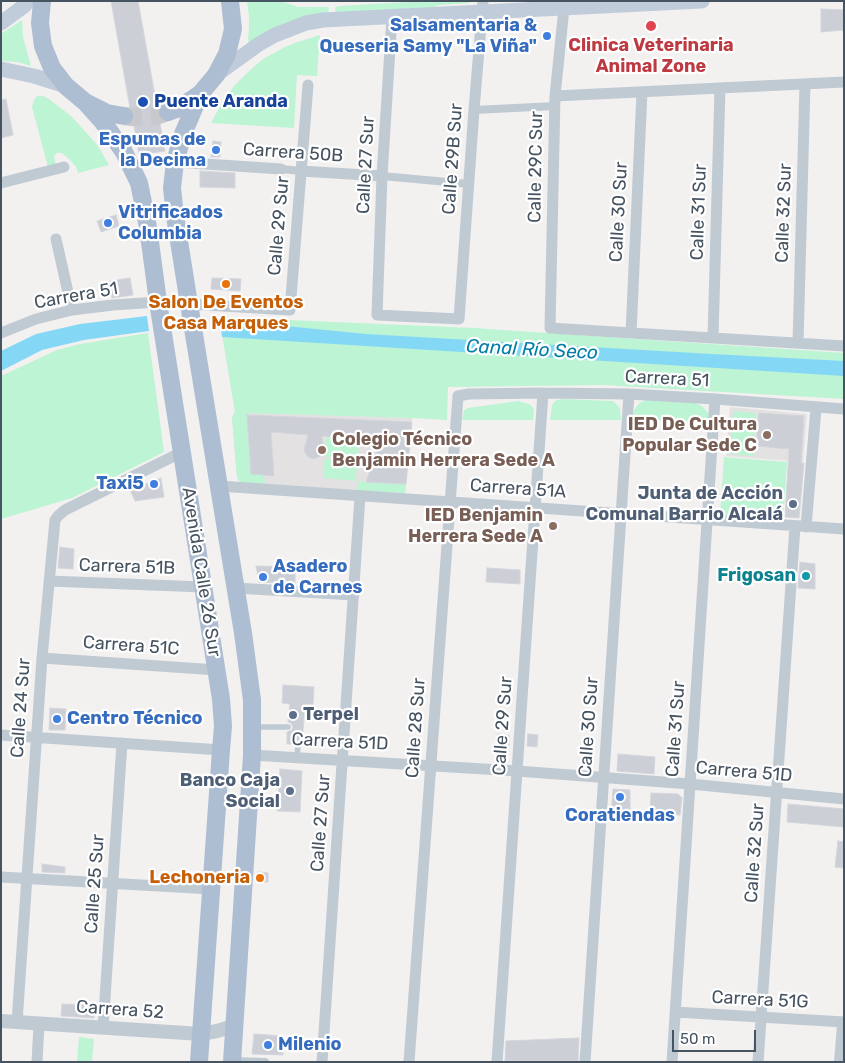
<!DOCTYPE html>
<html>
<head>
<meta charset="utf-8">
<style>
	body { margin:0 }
	#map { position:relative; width:845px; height:1063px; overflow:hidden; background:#f3f0f0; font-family:Rubik,sans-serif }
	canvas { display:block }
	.frame { position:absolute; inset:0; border:2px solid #465360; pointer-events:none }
	.scale { position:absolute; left:672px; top:1030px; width:84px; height:22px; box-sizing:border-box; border:2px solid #465360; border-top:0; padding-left:6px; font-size:15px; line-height:18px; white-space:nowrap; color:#465360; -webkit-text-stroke:4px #fff; paint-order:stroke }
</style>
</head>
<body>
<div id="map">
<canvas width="845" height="1063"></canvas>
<div class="frame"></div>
<div class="scale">50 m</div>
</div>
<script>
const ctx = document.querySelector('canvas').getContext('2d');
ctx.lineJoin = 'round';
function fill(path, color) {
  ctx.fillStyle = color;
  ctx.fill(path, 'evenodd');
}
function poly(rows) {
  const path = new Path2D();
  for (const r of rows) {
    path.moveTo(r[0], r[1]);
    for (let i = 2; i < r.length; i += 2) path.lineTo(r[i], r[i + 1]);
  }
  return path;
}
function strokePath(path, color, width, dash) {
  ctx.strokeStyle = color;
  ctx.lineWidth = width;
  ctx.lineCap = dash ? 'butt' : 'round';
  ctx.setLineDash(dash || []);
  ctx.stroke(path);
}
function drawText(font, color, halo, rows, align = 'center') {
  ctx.font = font + ' Rubik,sans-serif';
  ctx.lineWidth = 4.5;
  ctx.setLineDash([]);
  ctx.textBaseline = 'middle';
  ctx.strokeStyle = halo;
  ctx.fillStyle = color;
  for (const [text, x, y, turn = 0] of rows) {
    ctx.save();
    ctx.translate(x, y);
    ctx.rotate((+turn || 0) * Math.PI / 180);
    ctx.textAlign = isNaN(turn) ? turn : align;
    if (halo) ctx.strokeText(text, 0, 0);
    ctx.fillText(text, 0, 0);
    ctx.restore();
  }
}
fill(poly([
	[730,407,807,414,803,462,726,456],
	[235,412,412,418,405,493,242,484,237,478,232,417]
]), '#e4e1e2');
fill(poly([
	[247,1,280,1,298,7,329,7,328,13,249,43,248,40,249,27,249,17],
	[424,1,470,1,470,3,440,5,425,10,336,12,335,10,336,7,340,6],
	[22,20,23,37,31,66,17,62,1,61,1,34],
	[320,35,317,76,297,75,294,128,211,123,223,101,234,86,248,72,263,59,283,48,295,43],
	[37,96,43,96,49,99,71,116,84,130,98,146,109,165,78,173,76,167,71,161,62,153,57,153,54,156,56,165,48,167,32,107,34,100],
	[219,317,474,328,844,353,844,399,603,385,448,387,447,420,412,418,247,413,251,474,264,475,265,485,242,484,237,478,232,417,235,412],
	[148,333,164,452,72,498,1,519,1,376,57,350,80,344],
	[561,399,613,401,620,408,621,420,550,420,552,405,555,401],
	[647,400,696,403,702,406,709,414,709,421,633,420,634,411,637,406,641,402],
	[518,401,531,405,534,410,533,420,462,420,464,410,468,408],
	[733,411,756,413,753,456,730,454],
	[326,438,359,440,358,460,325,457],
	[724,457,787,462,783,521,720,516],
	[324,459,357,462,356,481,323,478],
	[359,481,406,484,405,493,356,491],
	[79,1037,94,1039,92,1062,77,1062]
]), '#bcf4d4');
fill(poly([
	[147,316,149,331,84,340,42,350,1,371,1,351,36,334,80,324],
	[220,322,265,324,366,334,712,354,844,361,844,376,222,337]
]), '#85d8f5');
const building = poly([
	[111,1,138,1,165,151,139,155,133,121,134,117,134,113,130,108,111,1],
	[821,9,844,10,844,30,821,32,821,9],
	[6,99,13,135,1,138,1,100,6,99],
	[213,141,221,142,220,157,211,157,213,141],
	[200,171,235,173,235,188,200,187,200,171],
	[116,215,119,226,101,232,97,221,116,215],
	[130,278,133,295,112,298,110,281,130,278],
	[212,278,241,279,240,291,211,289,212,278],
	[759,413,804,416,801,463,804,463,799,518,785,517,789,449,756,446,759,413],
	[247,415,412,422,406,484,366,482,381,439,322,436,323,452,319,457,313,459,307,456,304,450,308,435,271,432,274,476,251,474,247,415],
	[161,478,164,497,135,501,130,490,161,478],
	[60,547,74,549,73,569,58,568,60,547],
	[800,562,815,564,815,589,798,588,800,562],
	[256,566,295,567,295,584,259,582,256,566],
	[487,568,520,570,520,584,486,582,487,568],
	[283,685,314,687,313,705,305,705,302,744,301,741,298,740,294,742,293,744,287,744,287,732,292,730,293,727,291,723,288,722,290,704,282,703,283,685],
	[50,708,66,709,65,730,49,730,50,708],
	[498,734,509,735,509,746,498,746,498,734],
	[528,734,538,735,537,747,527,746,528,734],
	[618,754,655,757,654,774,617,771,618,754],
	[280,769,302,771,300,812,277,811,280,769],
	[613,789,630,790,630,816,611,815,613,789],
	[651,793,678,794,682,798,680,815,650,814,651,793],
	[788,804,844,809,844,827,787,822,788,804],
	[838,841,844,842,844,868,835,867,838,841],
	[42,864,65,867,65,873,42,872,42,864],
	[258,872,268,873,268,882,258,882,258,872],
	[62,1004,94,1005,94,1018,61,1016,62,1004],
	[254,1034,283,1036,283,1055,252,1054,254,1034],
	[579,1038,578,1061,505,1061,506,1041,579,1038]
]);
fill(building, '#cccfd6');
strokePath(building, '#d4d6dc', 1);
strokePath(poly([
	[124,116,132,117,156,116,168,112]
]), '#c8c9cc', 18, [18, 9]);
strokePath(poly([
	[255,727,288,727],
	[297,757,298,745]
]), '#c0cad3', 5.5);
strokePath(poly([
	[474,110,555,106],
	[281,169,301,171],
	[382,176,469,184],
	[232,1061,265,1062]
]), '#c0cad3', 8);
strokePath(poly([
	[564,8,555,96,550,328,844,346],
	[392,17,382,176,377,315,459,319,474,110,483,1],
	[555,96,844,82],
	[175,162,281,169],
	[301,171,382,176],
	[1,183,64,167],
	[56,239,72,310],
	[189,304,290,310,308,85],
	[1,333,36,319,72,310,113,305,158,302],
	[631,333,642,92],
	[713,337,720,88],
	[798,343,805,84],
	[219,486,844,529],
	[806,527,816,408],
	[49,581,203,587],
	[236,588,354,595],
	[42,658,217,670],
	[1,735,221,750],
	[252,755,517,771,690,784,844,799],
	[1,877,211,889],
	[675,1012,844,1022],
	[17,1022,42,658,55,520,58,516,65,510,182,452],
	[103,1028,122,743],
	[37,1062,39,1024],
	[322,1062,360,496],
	[409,1062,458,396,469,394,543,393,629,394,715,399,844,409],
	[497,1062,543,393],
	[585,1062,629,394],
	[672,1062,715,399],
	[758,1062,795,526]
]), '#c0cad3', 11);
strokePath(poly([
	[1,1021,201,1034,217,1031,227,1028,235,1024],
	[841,1062,844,1025]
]), '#c0cad3', 14);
strokePath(poly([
	[1,23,24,6,28,1],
	[1,69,34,76,66,86],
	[216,75,259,44,275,35,306,23,323,20,702,1]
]), '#c1ccdb', 15);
strokePath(poly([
	[42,1,40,23,43,46,52,68,66,86,85,102,107,113,124,116],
	[200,94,183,134,175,162,172,188,175,216,189,304,243,633,252,700,252,755,232,1062],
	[85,102,103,122,124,152,139,183,148,227,158,302,221,699,223,726,221,750,199,1062],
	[168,112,179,108,200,94,216,75,227,54,233,29,230,1]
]), '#aebed2', 18);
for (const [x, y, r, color] of [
	[651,26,6,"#e0444e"],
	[547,36,5,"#3f7fe0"],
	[143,102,6,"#1a4fb4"],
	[216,150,5,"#3f7fe0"],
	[108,223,5,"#3f7fe0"],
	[226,284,5,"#e8710a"],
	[767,435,5,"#8d6e63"],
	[322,450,5,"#8d6e63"],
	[154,484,5,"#3f7fe0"],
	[793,504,5,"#5c6f8a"],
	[553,526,5,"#8d6e63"],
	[806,576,5,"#0f9aa8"],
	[263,577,5,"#3f7fe0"],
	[293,715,5,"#5c6f8a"],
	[57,719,5,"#3f7fe0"],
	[290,791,5,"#5c6f8a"],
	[620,797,5,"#3f7fe0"],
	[260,878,5,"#e8710a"],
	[268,1045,5,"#3f7fe0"]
]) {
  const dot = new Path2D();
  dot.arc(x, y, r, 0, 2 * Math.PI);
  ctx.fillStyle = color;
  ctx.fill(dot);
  strokePath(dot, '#fff', 2);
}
drawText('bold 18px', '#366cbe', '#fff', [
	["Salsamentaria &",537,26,"right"],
	["Queseria Samy \"La Viña\"",537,47,"right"],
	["Espumas de",206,140,"right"],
	["la Decima",206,161,"right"],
	["Vitrificados",118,213],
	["Columbia",118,234],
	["Taxi5",144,484,"right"],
	["Asadero",273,567],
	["de Carnes",273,588],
	["Centro Técnico",67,719],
	["Coratiendas",620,816,"center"],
	["Milenio",278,1045]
], 'left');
drawText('bold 18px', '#be3a42', '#fff', [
	["Clinica Veterinaria",651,46],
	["Animal Zone",651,67]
]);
drawText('bold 18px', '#164399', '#fff', [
	["Puente Aranda",154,102]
], 'left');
drawText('18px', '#465360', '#fff', [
	["Carrera 50B",293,153,4],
	["Calle 29B Sur",453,159,-86],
	["Calle 27 Sur",366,165,-87],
	["Calle 29C Sur",536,167,-89],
	["Calle 30 Sur",619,212,-87],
	["Calle 31 Sur",699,212,-88],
	["Calle 32 Sur",784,213,-88],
	["Calle 29 Sur",279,226,-85],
	["Carrera 51",76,296,-10],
	["Carrera 51",667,379,3],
	["Carrera 51A",518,489,4],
	["Carrera 51B",127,567,2],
	["Avenida Calle 26 Sur",201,572,81],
	["Carrera 51C",131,646,4],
	["Calle 24 Sur",21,708,-86],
	["Calle 29 Sur",503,726,-86],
	["Calle 30 Sur",589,727,-86],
	["Calle 28 Sur",416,728,-86],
	["Calle 31 Sur",676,729,-86],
	["Carrera 51D",340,742,3],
	["Carrera 51D",744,772,5],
	["Calle 27 Sur",321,823,-86],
	["Calle 32 Sur",755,853,-86],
	["Calle 25 Sur",95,884,-86],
	["Carrera 51G",760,1000,3],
	["Carrera 52",120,1010,4]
]);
drawText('bold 18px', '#c56008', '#fff', [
	["Salon De Eventos",226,303],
	["Casa Marques",226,324],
	["Lechoneria",250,878,"right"]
]);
drawText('bold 18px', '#785e54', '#fff', [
	["IED De Cultura",757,425],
	["Popular Sede C",757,446],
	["Colegio Técnico",332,440,"left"],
	["Benjamin Herrera Sede A",332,461,"left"],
	["IED Benjamin",543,516],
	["Herrera Sede A",543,537]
], 'right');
drawText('bold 18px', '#4e5e75', '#fff', [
	["Junta de Acción",783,494],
	["Comunal Barrio Alcalá",783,515],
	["Terpel",303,715,"left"],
	["Banco Caja",280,781],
	["Social",280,802]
], 'right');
drawText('bold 18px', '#0d838f', '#fff', [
	["Frigosan",796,576]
], 'right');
drawText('italic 19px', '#027da8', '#fff', [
	["Canal Río Seco",532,350,3]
]);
</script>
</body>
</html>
